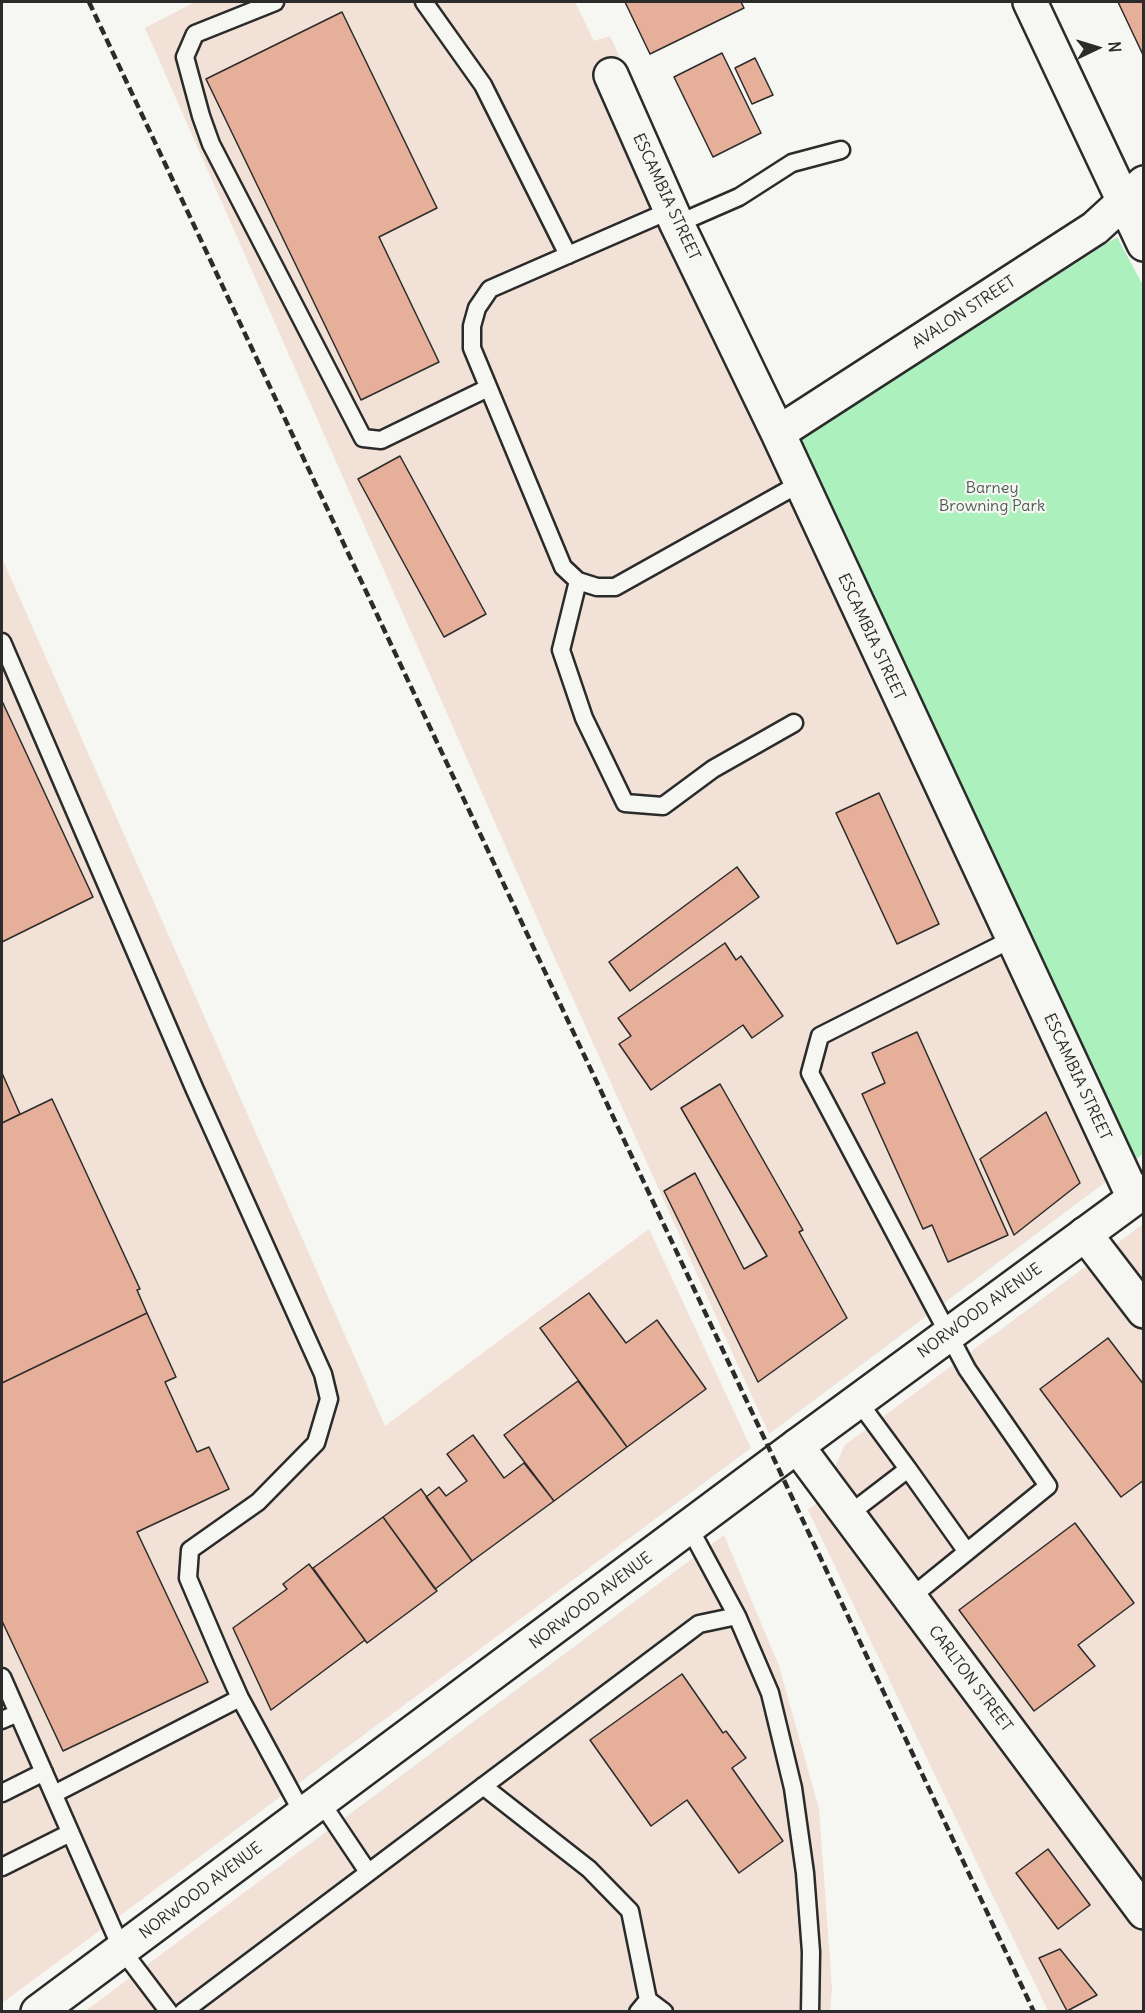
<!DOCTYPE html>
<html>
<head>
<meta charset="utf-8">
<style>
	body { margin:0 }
	#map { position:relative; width:1145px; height:2013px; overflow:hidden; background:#f6f6f2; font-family:Delius,sans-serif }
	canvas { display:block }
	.frame { position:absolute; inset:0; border:3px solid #2b2b2b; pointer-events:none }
	.north { position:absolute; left:1067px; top:18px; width:60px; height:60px; -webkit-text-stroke:4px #f6f6f2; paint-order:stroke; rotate:86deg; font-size:16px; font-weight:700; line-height:24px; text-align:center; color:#2b2b2b }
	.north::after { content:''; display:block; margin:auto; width:21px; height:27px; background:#2b2b2b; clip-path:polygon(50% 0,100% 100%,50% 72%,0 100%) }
</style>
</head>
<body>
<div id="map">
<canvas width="1145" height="2013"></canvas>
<div class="frame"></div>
<div class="north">N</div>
</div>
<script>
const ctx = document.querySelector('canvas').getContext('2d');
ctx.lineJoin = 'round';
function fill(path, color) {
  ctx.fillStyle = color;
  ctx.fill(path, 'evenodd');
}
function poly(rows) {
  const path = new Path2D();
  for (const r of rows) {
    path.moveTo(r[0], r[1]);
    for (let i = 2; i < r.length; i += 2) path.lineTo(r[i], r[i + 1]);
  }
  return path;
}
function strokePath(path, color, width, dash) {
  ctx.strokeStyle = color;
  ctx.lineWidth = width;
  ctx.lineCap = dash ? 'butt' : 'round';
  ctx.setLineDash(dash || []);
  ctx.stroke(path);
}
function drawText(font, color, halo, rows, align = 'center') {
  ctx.font = font + ' Delius,sans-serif';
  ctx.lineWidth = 4.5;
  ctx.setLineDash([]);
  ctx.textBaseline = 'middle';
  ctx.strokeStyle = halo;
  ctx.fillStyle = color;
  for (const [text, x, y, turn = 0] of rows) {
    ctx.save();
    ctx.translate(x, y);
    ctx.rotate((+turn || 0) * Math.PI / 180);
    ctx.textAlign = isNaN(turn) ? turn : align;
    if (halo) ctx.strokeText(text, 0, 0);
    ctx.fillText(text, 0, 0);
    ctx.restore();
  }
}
fill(poly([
	[195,2,575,2,594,41,610,36,1135,1160,769,1434,553,954,145,28],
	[2,558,385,1426,649,1229,751,1448,2,2003],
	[1143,1224,1143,2011,1048,2011,808,1510,819,1502,845,1445],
	[724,1535,779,1666,819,1809,832,1989,830,2011,84,2012]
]), '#f1e1d7');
fill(poly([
	[1117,237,1144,287,1144,1153,1135,1160,799,440]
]), '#acf1bd');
const building = poly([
	[625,2,741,2,744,8,650,54,625,2],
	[1118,2,1144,2,1144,57,1118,2],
	[342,12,437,208,379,237,439,362,361,400,206,79,342,12],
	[722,53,761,133,713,157,674,77,722,53],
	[755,58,773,95,752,104,735,68,755,58],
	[400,456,486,614,444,637,358,479,400,456],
	[2,701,93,897,2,942,2,701],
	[879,793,939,924,897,944,836,813,879,793],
	[737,867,759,897,630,991,609,962,737,867],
	[725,943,736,960,741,956,783,1016,752,1038,743,1025,651,1090,619,1044,631,1036,618,1018,725,943],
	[917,1032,1008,1235,948,1262,932,1225,923,1229,862,1094,885,1083,872,1053,917,1032],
	[2,1073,20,1114,2,1123,2,1073],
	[720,1084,803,1230,799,1232,847,1318,758,1382,664,1191,695,1173,744,1269,767,1256,681,1108,720,1084],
	[52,1099,140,1289,137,1290,147,1313,2,1383,2,1123,52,1099],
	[1046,1112,1080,1183,1014,1235,980,1159,1046,1112],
	[589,1293,626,1343,657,1320,706,1389,627,1447,540,1328,589,1293],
	[147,1313,176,1377,165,1382,197,1452,209,1447,229,1489,137,1532,208,1682,63,1751,2,1621,2,1383,147,1313],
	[1108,1338,1144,1385,1144,1480,1121,1497,1040,1389,1108,1338],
	[578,1381,627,1447,554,1501,504,1435,578,1381],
	[473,1435,504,1478,524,1463,554,1501,472,1561,426,1497,439,1487,446,1496,467,1481,447,1454,473,1435],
	[421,1489,472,1561,435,1589,383,1517,421,1489],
	[383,1517,437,1591,367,1643,313,1568,383,1517],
	[1075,1523,1134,1603,1078,1645,1095,1666,1034,1711,959,1610,1075,1523],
	[309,1564,365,1640,271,1710,233,1628,287,1589,283,1584,309,1564],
	[682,1674,723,1733,726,1731,746,1758,732,1768,783,1841,739,1873,687,1800,651,1826,590,1740,682,1674],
	[1048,1849,1090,1905,1058,1929,1016,1873,1048,1849],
	[1060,1949,1097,1995,1067,2011,1039,1958,1060,1949]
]);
fill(building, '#e5af99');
strokePath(building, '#2b2b2b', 1.5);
const lane = poly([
	[275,2,195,34,185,57,201,116,211,144,363,438,381,440,488,388],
	[424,2,483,85,568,255],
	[671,210,490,289,477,308,472,326,472,348,563,567,578,581,597,587,615,587,799,484],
	[677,224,739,197,792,163,841,150],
	[578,581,561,650,584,718,625,803,663,806,713,769,794,723],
	[2,642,195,1090,323,1374,329,1399,316,1443,258,1502,190,1550,188,1578,223,1660,240,1698,303,1814],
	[858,1401,908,1469],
	[848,1515,908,1469,967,1552],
	[689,1527,737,1616,770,1693,793,1788,805,1873,811,1952,810,2012],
	[910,1598,1048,1486,967,1369,810,1073,820,1036,1012,939],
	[2,1677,122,1950,169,2012],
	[2,1720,18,1713],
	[483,1786,589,1869,630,1911,648,2000],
	[2,1793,44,1772],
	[54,1794,240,1698],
	[321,1802,368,1872],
	[2,1867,70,1833],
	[183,2012,699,1624,737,1616],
	[638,2012,648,2000,664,2012]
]);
const street = poly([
	[1030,2,1144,244],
	[611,75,677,224,778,433,1134,1198],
	[778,433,1095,228,1144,183],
	[1085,1234,1144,1311],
	[797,1446,1144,1912]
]);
const secondary = poly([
	[38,2012,797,1446,1144,1191]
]);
strokePath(lane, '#2b2b2b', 21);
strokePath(street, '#2b2b2b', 38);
strokePath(secondary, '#2b2b2b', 38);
strokePath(lane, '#f6f6f2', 16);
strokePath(street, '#f6f6f2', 33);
strokePath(secondary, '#f6f6f2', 33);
strokePath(poly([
	[89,2,1034,2012]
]), '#2b2b2b', 4.5, [9, 4.5]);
drawText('16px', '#2b2b2b', '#f6f6f2', [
	["ESCAMBIA STREET",666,197,65],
	["AVALON STREET",964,313,-33],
	["ESCAMBIA STREET",871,637,65],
	["ESCAMBIA STREET",1077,1077,65],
	["NORWOOD AVENUE",980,1311,-36],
	["NORWOOD AVENUE",591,1601,-37],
	["CARLTON STREET",970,1679,53],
	["NORWOOD AVENUE",201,1891,-37]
]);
drawText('16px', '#4b5c50', '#f6f6f2', [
	["Barney",992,488],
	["Browning Park",992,506]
]);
</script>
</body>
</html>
